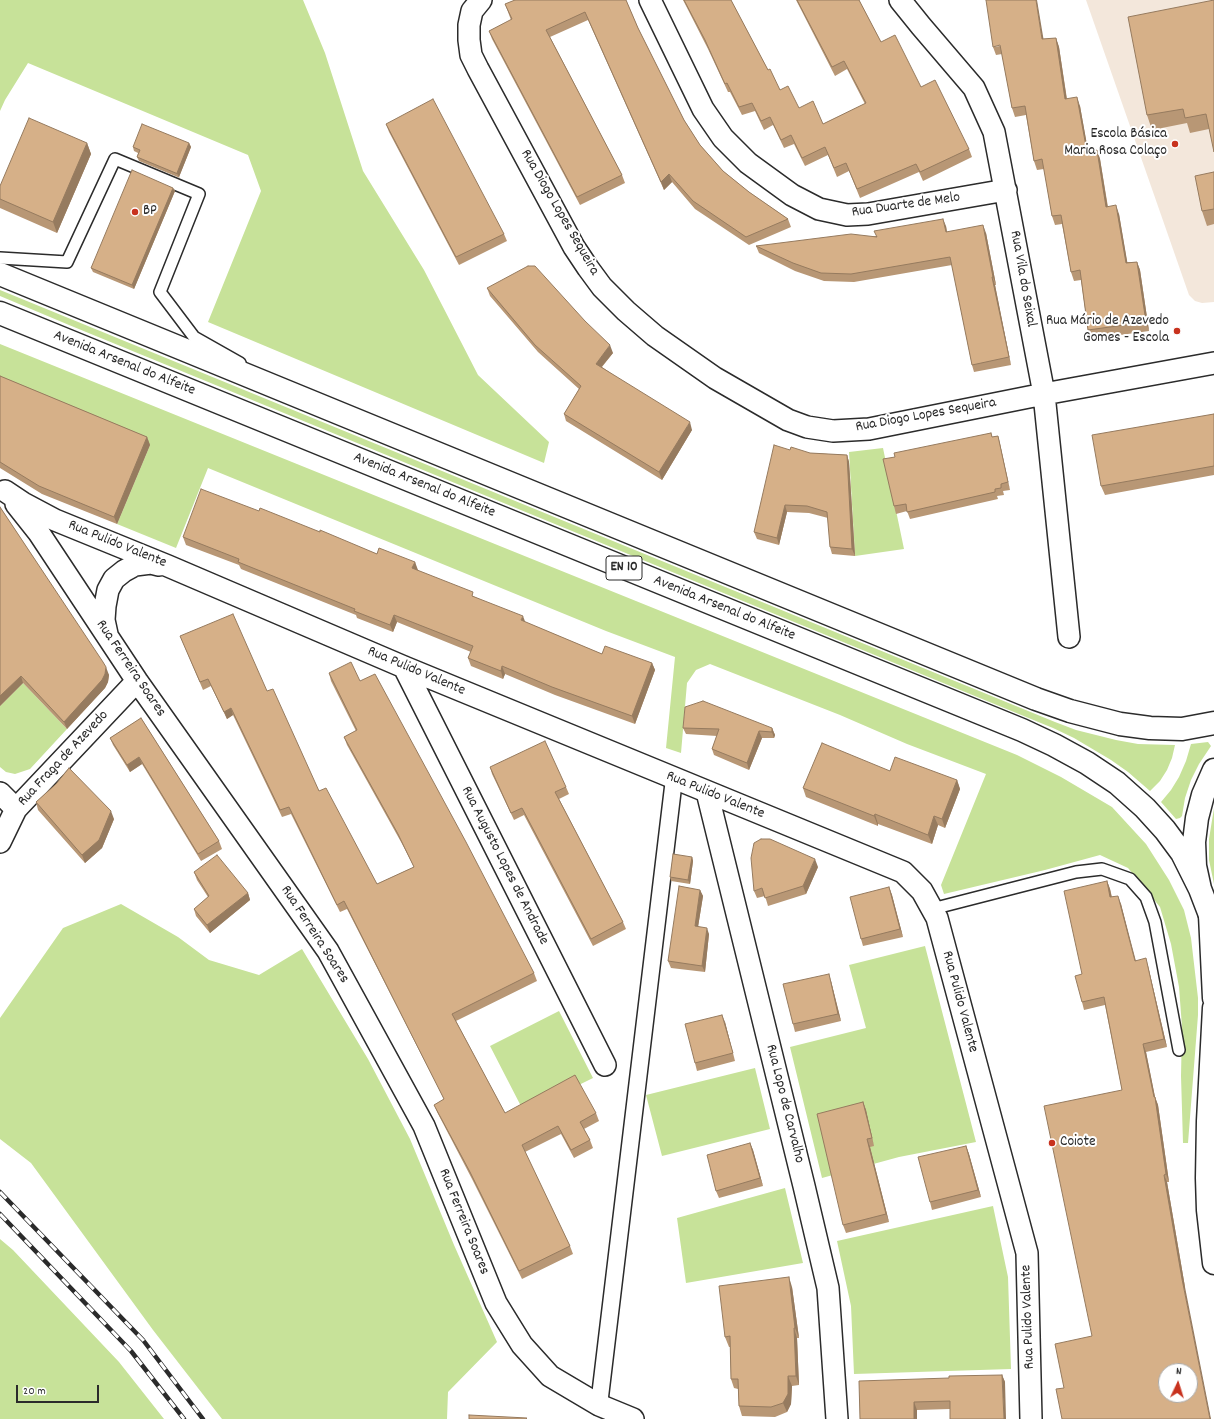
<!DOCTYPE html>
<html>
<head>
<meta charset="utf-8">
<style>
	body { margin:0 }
	#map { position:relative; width:1214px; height:1419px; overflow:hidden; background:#fff; font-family:Dekko,sans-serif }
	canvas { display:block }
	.north { position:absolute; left:1158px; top:1363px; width:40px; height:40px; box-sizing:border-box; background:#fff; border:1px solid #aaa; border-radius:50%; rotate:4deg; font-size:11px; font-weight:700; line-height:16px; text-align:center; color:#2b2b2b }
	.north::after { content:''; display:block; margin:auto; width:14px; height:18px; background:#c8321e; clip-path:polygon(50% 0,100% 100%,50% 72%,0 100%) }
	.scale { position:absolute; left:16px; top:1385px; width:83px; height:18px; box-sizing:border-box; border:2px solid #2b2b2b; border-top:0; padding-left:5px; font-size:12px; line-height:14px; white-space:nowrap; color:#2b2b2b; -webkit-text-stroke:3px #fff; paint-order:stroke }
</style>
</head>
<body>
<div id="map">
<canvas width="1214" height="1419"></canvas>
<div class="north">N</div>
<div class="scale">20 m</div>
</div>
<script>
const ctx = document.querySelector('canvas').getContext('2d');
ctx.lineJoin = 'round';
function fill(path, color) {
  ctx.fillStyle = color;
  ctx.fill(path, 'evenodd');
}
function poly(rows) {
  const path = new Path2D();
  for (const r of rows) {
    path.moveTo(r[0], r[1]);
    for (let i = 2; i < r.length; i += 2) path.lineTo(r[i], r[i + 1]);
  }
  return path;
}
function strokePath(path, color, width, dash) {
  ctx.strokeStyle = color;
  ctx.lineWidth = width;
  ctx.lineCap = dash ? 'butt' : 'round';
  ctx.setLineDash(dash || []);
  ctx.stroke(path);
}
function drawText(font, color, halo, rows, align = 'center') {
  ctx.font = font + ' Dekko,sans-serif';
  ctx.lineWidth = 4;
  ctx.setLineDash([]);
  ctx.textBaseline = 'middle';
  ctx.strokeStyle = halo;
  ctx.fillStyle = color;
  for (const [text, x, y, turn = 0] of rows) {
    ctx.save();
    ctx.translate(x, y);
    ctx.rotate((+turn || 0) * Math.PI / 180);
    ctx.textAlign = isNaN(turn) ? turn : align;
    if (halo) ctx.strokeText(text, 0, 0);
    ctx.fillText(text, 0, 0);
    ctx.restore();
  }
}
fill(poly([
	[1086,0,1214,0,1214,302,1202,303,1195,301,1189,295]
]), '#f3e7db');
fill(poly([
	[0,0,303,0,325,53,363,171,424,270,478,375,549,442,544,463,208,322,261,191,248,155,28,63,5,100,0,111],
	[0,290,1055,722,1076,730,1116,740,1138,744,1175,745,1172,758,1167,770,1160,781,1150,791,1128,772,1111,760,1074,738,1053,728,69,325,0,296],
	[0,344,1017,755,1061,777,1112,807,1146,844,1169,880,1184,910,1191,938,1198,998,1198,1015,1188,1143,1183,1143,1181,1076,1182,1027,1179,987,1171,944,1160,907,1128,868,1100,855,1045,870,944,894,941,885,986,774,907,744,840,715,710,664,696,670,687,683,681,753,666,748,675,657,606,631,208,468,176,548,117,524,150,445,0,383],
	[883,448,904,549,855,556,849,452],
	[23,683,67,729,30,769,15,774,6,772,0,767,0,706],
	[1208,742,1211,746,1199,764,1191,780,1185,798,1182,816,1180,818,1176,819,1161,802,1171,790,1179,777,1186,761,1191,744],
	[1214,808,1214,884,1209,860,1209,839],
	[121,904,178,937,209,960,259,975,302,949,368,1059,410,1139,454,1245,497,1342,448,1392,447,1419,222,1419,153,1330,31,1163,0,1139,0,1018,63,928],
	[925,946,976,1142,899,1157,822,1178,790,1047,866,1028,849,965],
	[559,1011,593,1078,524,1112,490,1046],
	[755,1068,770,1129,662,1156,646,1095],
	[785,1188,803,1263,686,1283,677,1218],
	[993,1206,1008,1277,1011,1369,854,1374,851,1306,837,1241],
	[0,1239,13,1250,119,1362,164,1419,0,1419]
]), '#c7e299');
const service = poly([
	[0,258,67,262,115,159,199,194,160,292,194,337,240,363],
	[932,909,1076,872,1102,869,1130,879,1146,897,1155,922,1179,1050]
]);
const pedestrian = poly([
	[599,1405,674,779]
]);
const minor = poly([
	[481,0,472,11,469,25,469,40,471,55,478,69,574,247,588,268,602,287,626,311,655,336,715,378,788,420,807,427,833,431,869,429,1044,394,1214,363],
	[650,0,703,109,723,138,748,163,792,195,819,209,847,215,868,214,1006,190],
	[900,0,921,26,974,88,994,132,1044,394,1069,637],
	[5,491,23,503,55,520,168,566,404,667,903,872,922,891,937,918,1027,1253,1031,1419],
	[16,504,39,533,137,681,328,951,424,1126,496,1303,522,1345,550,1376,599,1405,633,1419],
	[107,634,104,620,105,606,108,590,114,579,124,571,135,565,151,563,159,565],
	[404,667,605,1065],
	[707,792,804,1186,828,1288,837,1419],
	[0,793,16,809],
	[0,842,16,809,137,681]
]);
const secondary = poly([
	[1210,915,1214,998],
	[1214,1008,1208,1121,1207,1178,1208,1210,1214,1263]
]);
const primary = poly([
	[0,274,1036,699,1070,711,1120,724,1150,728,1182,729,1214,723],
	[0,313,1022,730,1054,745,1087,763,1117,783,1145,808,1165,830,1182,853,1200,889],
	[1214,770,1203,795,1197,818,1194,842,1195,866,1200,889,1210,915,1214,923]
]);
strokePath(service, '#2b2b2b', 14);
strokePath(pedestrian, '#2b2b2b', 19);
strokePath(minor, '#2b2b2b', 24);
strokePath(secondary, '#2b2b2b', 25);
strokePath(primary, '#2b2b2b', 25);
strokePath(service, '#fff', 11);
strokePath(pedestrian, '#fff', 16);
strokePath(minor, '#fff', 21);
strokePath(secondary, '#fff', 22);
strokePath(primary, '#fff', 22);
const rail = poly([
	[0,1192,143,1340,203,1419],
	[0,1214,131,1351,184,1419]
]);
strokePath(rail, '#2b2b2b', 4.5);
strokePath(rail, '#fff', 3, [9]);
fill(poly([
	[626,0,638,28,684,120,700,145,723,171,749,192,788,219,791,227,749,245,695,209,672,182,664,190,588,20,550,37,622,175,625,183,580,205,492,39,489,31,511,20,505,4],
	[683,0,731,0,768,70,780,90,799,108,823,124,865,104,847,69,835,76,796,0,859,0,881,42,921,87,969,149,972,157,923,181,919,172,860,198,849,171,837,177,828,155,805,166,794,144,784,148,773,125,764,130,755,111,742,115,730,92,728,92,708,49],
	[1214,0,1209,129,1190,133,1187,123,1152,130,1147,115],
	[1056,38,1059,47,1067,99,1080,106,1088,152,1097,150,1100,159,1108,207,1119,214,1127,262,1137,262,1140,270,1149,331,1092,339,1088,330,1081,280,1074,281,1071,272,1062,224,1055,225,1052,216,1044,169,1037,170,1034,161,1026,115,1015,117,1012,108,1002,54,996,55,993,47],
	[386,124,504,234,507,241,459,265,389,132],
	[87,143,91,154,57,233,0,208,0,186],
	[189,143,191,147,179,177,180,178,139,161,137,157,138,153,134,151,133,147],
	[1214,172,1214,224,1207,226,1202,211],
	[173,188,175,191,134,289,93,272,91,268],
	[946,226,947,232,986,233,996,285,995,285,1011,365,974,372,972,365,952,265,854,282,824,281,795,271,759,253,756,246,876,236],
	[487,288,613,353,602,367,692,430,662,480,566,421,564,414,579,389,538,352,490,296],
	[0,376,147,437,150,445,117,524,42,494,0,468],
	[1214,414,1214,475,1105,495,1101,486],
	[991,433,992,437,998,436,1000,444,1010,490,1003,491,1004,495,997,496,998,499,910,519,907,511,896,514,894,506,895,457],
	[790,450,810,453,847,455,849,462,855,556,832,554,830,547,828,518,809,513,787,512,779,545,757,539,754,532],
	[0,507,109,675,108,682,105,688,67,729,23,683,0,706],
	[259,511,320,532,377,554,415,562,417,570,475,597,525,622,602,654,652,663,655,670,635,724,555,695,505,674,503,679,471,666,468,658,471,652,397,622,393,632,357,618,356,615,241,569,239,565,186,545,183,537],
	[180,636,267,691,319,791,377,884,414,867,401,842,347,745,344,737,356,731,331,681,329,673,360,681,534,973,537,981,456,1021,505,1113,596,1113,599,1121,584,1129,590,1140,593,1148,574,1158,561,1134,525,1152,570,1246,573,1254,522,1279,472,1179,437,1112,434,1105,444,1099,347,909,340,912,291,814,282,817,233,715,227,719,211,686,203,690],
	[141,718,219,841,222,849,201,861,142,764,130,772,113,745,110,738],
	[683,728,772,728,775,735,774,738,762,738,749,770,714,755,712,749,717,736,686,734],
	[490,767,566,787,569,794,559,799,623,922,626,929,593,946,524,815,514,820,492,774],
	[890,771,957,780,960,789,945,828,938,825,932,844,878,824,878,826,806,797,803,788],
	[36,802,114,819,102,848,85,863,38,810],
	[692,857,693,861,690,884,671,881,670,877],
	[818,867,806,894,768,906,765,896,757,898,754,891],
	[194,872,248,893,250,900,210,933,196,916,194,909,208,897,197,880],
	[1107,881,1110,889,1112,897,1121,904,1135,961,1148,966,1167,1047,1146,1052,1155,1097,1158,1105,1169,1182,1167,1182,1185,1287,1064,1388,1092,1336,1122,1090,1105,1005,1084,1010,1082,1002,1082,974],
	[889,887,892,895,903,937,863,946,861,939],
	[700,890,703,896,698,927,709,934,705,972,671,968,668,961],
	[831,981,841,1021,795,1032,793,1024],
	[725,1022,735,1061,697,1071,695,1063],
	[863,1102,866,1110,874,1146,870,1147,889,1222,846,1233,843,1225],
	[750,1143,753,1150,763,1186,719,1198,716,1191],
	[966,1146,969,1154,981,1197,932,1210,930,1202],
	[792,1287,799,1338,797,1338,799,1385,792,1386,791,1404,787,1412,775,1417,742,1416,739,1406,738,1389,734,1388,731,1379,730,1347,729,1347,725,1337],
	[1002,1375,1005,1382,950,1409,917,1410,860,1419,949,1378]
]), '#b89775');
fill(poly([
	[1036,0,1037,0,1045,48,1042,39],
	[1056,38,1059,47,1068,108,1065,99],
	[1077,97,1080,106,1090,161,1087,152],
	[87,143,91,154,57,233,53,222],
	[189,143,191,147,179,177,177,173],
	[1097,150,1100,159,1109,216,1106,207],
	[669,174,672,182,664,190,661,182],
	[173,188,175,191,134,289,132,285],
	[1116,205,1119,214,1129,272,1126,263],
	[943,219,946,226,948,240,946,232],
	[983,225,986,233,996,285,993,277],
	[1137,262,1140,270,1149,331,1146,322],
	[992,277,995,285,1011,365,1009,357],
	[610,345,613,353,598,371,596,364],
	[690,422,692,430,662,480,659,472],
	[998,436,1000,444,1010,490,1008,482],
	[147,437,150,445,117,524,114,517],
	[847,455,849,462,855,556,852,549],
	[785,505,787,512,779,545,777,538],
	[415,562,418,570,415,576,412,568],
	[394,615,397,622,393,632,390,625],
	[523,616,526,624,521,620],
	[652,663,655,670,635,724,632,716],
	[502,666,505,674,503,679,501,671],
	[106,667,109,675,108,682,105,688,67,729,64,722],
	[21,676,23,683,0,706,0,696],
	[231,708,233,715,227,719,224,712],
	[772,728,775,735,774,738,772,732],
	[759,731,762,738,749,770,747,763],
	[139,757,142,764,130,772,127,765],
	[957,780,960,789,945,828,942,819],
	[111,811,114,819,102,848,85,863,82,855],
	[875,814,878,824,878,826,874,816],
	[934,816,938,825,932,844,928,835],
	[692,857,693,861,690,884,688,880],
	[815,859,818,867,806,894,803,886],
	[1107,881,1110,889,1113,905,1110,897],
	[889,887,892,895,903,937,900,929],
	[700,890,703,896,697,933,695,926],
	[248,893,250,900,210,933,207,925],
	[1118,896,1121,904,1138,969,1135,961],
	[707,928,709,934,705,972,702,966],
	[1146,958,1148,966,1167,1047,1164,1039],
	[829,974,831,981,841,1021,838,1014],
	[722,1015,725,1022,735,1061,733,1053],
	[1143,1044,1146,1052,1155,1097,1158,1105,1169,1182,1166,1174,1154,1097],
	[863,1102,866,1110,874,1146],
	[867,1139,870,1147,889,1222,886,1214],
	[750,1143,753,1150,763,1186,760,1178],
	[966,1146,969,1154,981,1197,978,1190],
	[1164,1175,1167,1182,1185,1287,1211,1419,1210,1419,1182,1279],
	[789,1277,792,1287,799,1338,795,1328],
	[794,1328,797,1338,799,1385,796,1376],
	[1002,1375,1005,1382,1006,1419,1004,1419],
	[788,1376,792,1386,791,1404,787,1412,783,1403],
	[914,1402,917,1410,917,1419,914,1419]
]), '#967b5f');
const building = poly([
	[515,0,626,0,638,28,684,120,700,145,723,171,749,192,788,219,746,237,693,201,669,174,661,182,585,12,546,30,622,175,577,197,489,31,512,19,505,4,515,0],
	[684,0,731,0,768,70,770,69,780,90,788,86,799,108,813,101,823,124,866,103,844,61,832,67,797,0,859,0,881,42,895,35,921,87,935,80,969,149,920,172,916,164,857,189,846,163,834,168,825,147,802,158,791,135,781,140,770,117,761,121,752,103,739,107,727,83,725,84,705,40,684,0],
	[986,0,1036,0,1042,39,1056,38,1065,99,1077,97,1087,152,1097,150,1106,207,1116,205,1126,263,1137,262,1146,322,1088,330,1080,270,1071,272,1061,215,1052,216,1042,159,1034,161,1025,106,1012,108,1000,45,993,47,986,0],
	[1214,0,1214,152,1206,114,1185,118,1183,109,1147,115,1128,17,1214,0],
	[433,99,504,234,456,257,386,124,433,99],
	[29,118,87,143,53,222,0,199,0,186,29,118],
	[142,124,189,143,177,173,178,174,137,157,140,150,133,147,142,124],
	[132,170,173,188,132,285,91,268,132,170],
	[1214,172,1214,209,1202,211,1195,176,1214,172],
	[943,219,946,232,983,225,993,277,992,277,1009,357,972,365,950,257,851,274,821,273,793,263,756,246,851,234,877,237,874,231,943,219],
	[528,266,535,266,585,321,610,345,596,364,690,422,659,472,564,414,581,386,535,345,487,288,528,266],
	[0,376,147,437,114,517,39,486,0,462,0,376],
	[1214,414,1214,466,1101,486,1092,435,1214,414],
	[991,433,992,437,998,436,1008,482,1001,484,1001,488,995,489,995,492,907,512,906,504,894,506,883,459,895,457,894,453,991,433],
	[774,445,790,450,791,447,810,453,847,455,852,549,830,547,827,512,807,506,785,505,777,538,754,532,774,445],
	[201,489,259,511,260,508,320,532,320,530,377,554,379,548,415,562,412,568,473,592,472,596,523,616,521,620,602,654,605,646,652,663,632,716,552,687,502,666,501,671,468,658,473,646,394,615,390,625,354,611,355,609,238,562,239,559,183,537,201,489],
	[0,507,103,662,106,667,105,674,102,680,64,722,21,676,0,696,0,507],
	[233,614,267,691,273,689,319,791,326,788,377,884,414,867,398,834,344,737,357,730,329,673,351,662,360,681,375,674,466,842,534,973,452,1014,505,1113,575,1075,596,1113,580,1122,590,1140,571,1150,558,1126,522,1145,570,1246,519,1271,470,1172,434,1105,444,1099,344,901,337,905,289,807,280,810,231,708,224,712,208,679,200,682,180,636,233,614],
	[703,701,772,728,772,732,759,731,747,763,712,749,719,729,683,728,685,707,703,701],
	[141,718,219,841,198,854,139,757,127,765,110,738,141,718],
	[545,741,566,787,555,792,623,922,591,939,522,808,511,813,490,767,545,741],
	[822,743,890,771,895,757,957,780,942,819,934,816,928,835,875,814,874,816,803,788,822,743],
	[69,768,111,811,99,840,82,855,36,802,56,784,69,768],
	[761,839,770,839,815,859,803,886,765,898,762,888,754,891,751,858,754,843,761,839],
	[673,854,692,857,688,880,670,877,673,854],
	[217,855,248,893,207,925,194,909,209,896,194,872,217,855],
	[1107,881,1110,897,1118,896,1135,961,1146,958,1164,1039,1143,1044,1154,1097,1155,1097,1166,1174,1164,1175,1182,1279,1210,1419,1062,1419,1056,1389,1064,1388,1055,1344,1092,1336,1044,1106,1122,1090,1104,997,1082,1002,1075,976,1082,974,1064,891,1107,881],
	[1166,1371,1190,1371,1190,1395,1166,1395,1166,1371],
	[679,886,700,890,695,926,707,928,702,966,668,961,679,886],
	[889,887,900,929,861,939,850,897,889,887],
	[829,974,838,1014,793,1024,783,984,829,974],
	[722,1015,733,1053,695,1063,685,1024,722,1015],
	[863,1102,872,1138,867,1139,886,1214,843,1225,817,1114,863,1102],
	[750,1143,760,1178,716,1191,707,1155,750,1143],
	[966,1146,978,1190,930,1202,918,1157,966,1146],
	[789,1277,795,1328,794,1328,796,1376,788,1376,788,1394,783,1403,771,1407,739,1406,738,1379,731,1379,730,1336,725,1337,719,1286,789,1277],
	[1002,1375,1004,1419,950,1419,950,1401,914,1402,914,1419,860,1419,859,1381,949,1378,949,1376,1002,1375],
	[469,1415,527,1418,526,1419,469,1419,469,1415]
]);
fill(building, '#d6b088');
strokePath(building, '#967b5f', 1);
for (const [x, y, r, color] of [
	[1175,144,4,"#c8321e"],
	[135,212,4,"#c8321e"],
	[1177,331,4,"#c8321e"],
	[1052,1143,4,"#c8321e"]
]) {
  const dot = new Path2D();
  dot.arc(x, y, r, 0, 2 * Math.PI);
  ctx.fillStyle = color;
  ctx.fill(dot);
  strokePath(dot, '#fff', 1.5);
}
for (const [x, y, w] of [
	[624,568,36]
]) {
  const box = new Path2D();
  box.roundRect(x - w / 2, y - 12, w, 24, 3);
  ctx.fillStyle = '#fff';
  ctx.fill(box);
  strokePath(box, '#2b2b2b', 1);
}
drawText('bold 14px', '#2b2b2b', null, [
	["EN 10",624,568]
]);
drawText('15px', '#2b2b2b', '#fff', [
	["Escola Básica",1167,135],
	["Maria Rosa Colaço",1167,152],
	["BP",143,212,"left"],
	["Rua Mário de Azevedo",1169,322],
	["Gomes - Escola",1169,339],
	["Coiote",1060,1143,"left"]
], 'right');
drawText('15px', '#2b2b2b', '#fff', [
	["Rua Duarte de Melo",906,206,-8],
	["Rua Diogo Lopes Sequeira",559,213,60],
	["Rua Vila do Seixal",1022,279,80],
	["Avenida Arsenal do Alfeite",124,364,22],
	["Rua Diogo Lopes Sequeira",926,416,-10],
	["Avenida Arsenal do Alfeite",424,486,22],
	["Rua Pulido Valente",117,545,22],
	["Avenida Arsenal do Alfeite",724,609,22],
	["Rua Ferreira Soares",130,669,56],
	["Rua Pulido Valente",416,672,23],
	["Rua Fraga de Azevedo",64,759,-47],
	["Rua Pulido Valente",715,796,22],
	["Rua Augusto Lopes de Andrade",504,866,63],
	["Rua Ferreira Soares",314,935,57],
	["Rua Pulido Valente",959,1002,75],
	["Rua Lopo de Carvalho",784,1104,76],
	["Rua Ferreira Soares",463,1222,68],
	["Rua Pulido Valente",1029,1317,-92]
]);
</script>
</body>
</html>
